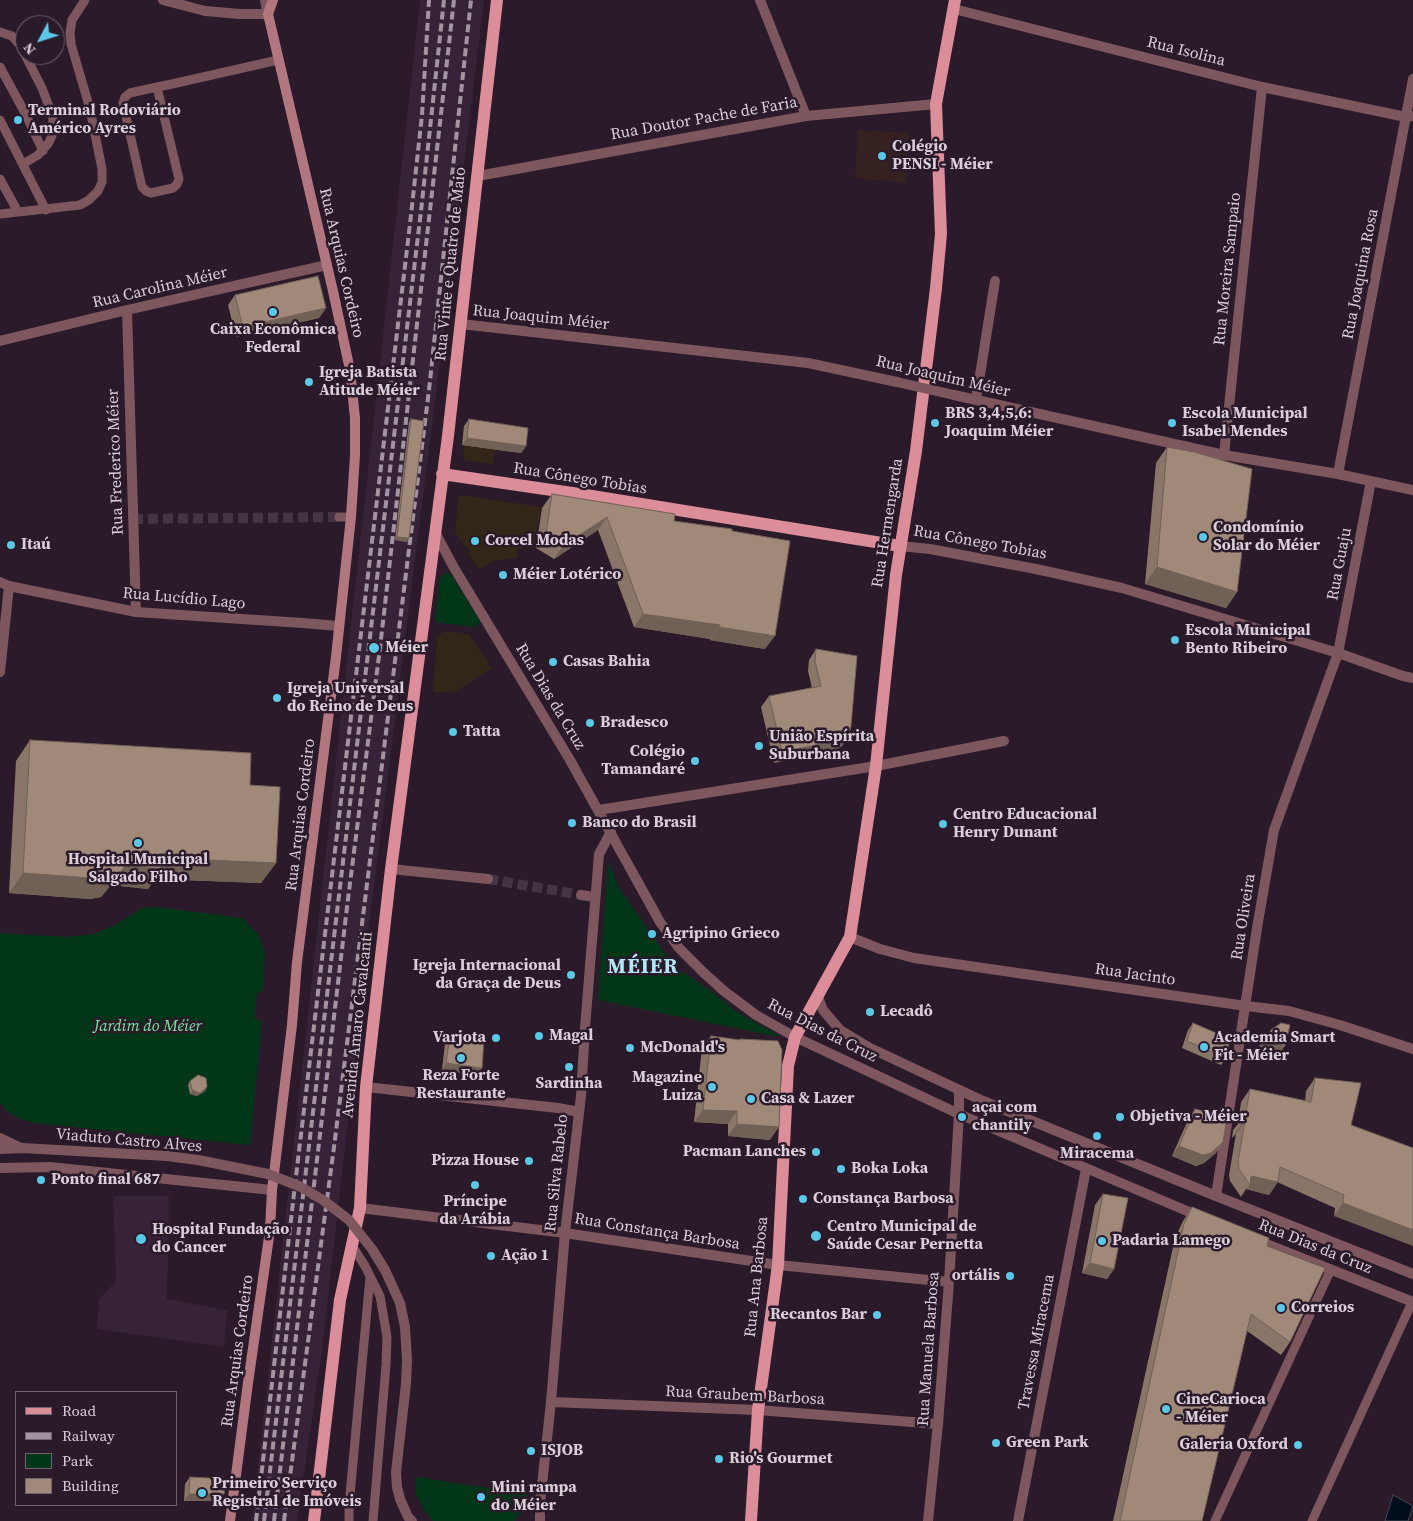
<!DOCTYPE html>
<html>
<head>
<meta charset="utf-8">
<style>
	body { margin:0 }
	#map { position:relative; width:1413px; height:1521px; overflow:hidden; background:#2a1a2a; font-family:"Source Serif 4",serif }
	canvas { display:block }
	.legend { position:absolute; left:15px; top:1391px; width:162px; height:115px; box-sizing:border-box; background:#2a1a2a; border:1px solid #706270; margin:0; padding:6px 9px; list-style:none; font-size:15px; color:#dacfd9 }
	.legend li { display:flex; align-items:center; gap:10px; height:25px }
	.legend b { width:25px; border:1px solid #706270 }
	.north { position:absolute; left:15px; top:15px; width:50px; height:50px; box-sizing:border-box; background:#2a1a2a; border:1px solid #706270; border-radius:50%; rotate:230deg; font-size:14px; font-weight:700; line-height:20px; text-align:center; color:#dacfd9 }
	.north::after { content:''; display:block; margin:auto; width:18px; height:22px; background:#5bc8e7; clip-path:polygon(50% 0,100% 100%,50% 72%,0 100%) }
</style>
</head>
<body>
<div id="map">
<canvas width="1413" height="1521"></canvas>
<ul class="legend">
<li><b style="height:6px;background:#db8d99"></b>Road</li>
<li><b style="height:6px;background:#a295a1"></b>Railway</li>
<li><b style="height:14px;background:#013718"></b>Park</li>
<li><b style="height:14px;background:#a18979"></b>Building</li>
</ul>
<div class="north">N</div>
</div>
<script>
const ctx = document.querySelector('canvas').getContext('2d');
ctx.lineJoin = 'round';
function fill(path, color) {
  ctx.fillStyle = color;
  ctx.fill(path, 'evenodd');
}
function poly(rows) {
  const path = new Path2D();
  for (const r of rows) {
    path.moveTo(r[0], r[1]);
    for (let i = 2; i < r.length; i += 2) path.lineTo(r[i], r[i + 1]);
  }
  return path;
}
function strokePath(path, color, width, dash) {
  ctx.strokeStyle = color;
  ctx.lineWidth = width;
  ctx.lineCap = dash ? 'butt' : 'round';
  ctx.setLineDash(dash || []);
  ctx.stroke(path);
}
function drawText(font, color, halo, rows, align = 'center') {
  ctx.font = font + ' "Source Serif 4",serif';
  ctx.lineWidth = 5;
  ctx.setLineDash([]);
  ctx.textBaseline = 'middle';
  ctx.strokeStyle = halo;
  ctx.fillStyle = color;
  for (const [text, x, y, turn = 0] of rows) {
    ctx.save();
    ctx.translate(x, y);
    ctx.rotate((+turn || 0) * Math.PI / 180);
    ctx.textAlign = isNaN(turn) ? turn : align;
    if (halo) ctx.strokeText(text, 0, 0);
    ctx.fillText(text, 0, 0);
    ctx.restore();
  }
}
fill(poly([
	[464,444,495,449,493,464,466,461,463,458],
	[462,495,541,507,535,548,517,549,518,558,494,561,478,569,468,552,469,551,455,532,458,498],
	[444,631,469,634,492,668,453,693,433,692,437,637]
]), '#312617');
fill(poly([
	[420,0,484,0,440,362,363,975,364,978,322,1351,297,1521,252,1521],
	[113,1196,169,1196,167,1299,227,1310,224,1347,97,1329,99,1299,116,1281]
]), '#372337');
fill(poly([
	[858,130,909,133,906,183,855,178]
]), '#352220');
fill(poly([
	[448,573,452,576,481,623,474,627,435,622,440,578,443,574],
	[608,862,619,888,675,967,708,989,737,1012,776,1034,779,1037,598,1000],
	[157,907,242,918,257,933,265,952,263,990,257,993,255,1017,262,1023,250,1145,34,1123,16,1117,6,1110,0,1103,0,933,69,937,94,934,113,926,142,908],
	[416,1477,528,1494,522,1511,514,1521,433,1521,423,1509,416,1494]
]), '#013718');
const water = poly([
	[1393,1495,1413,1506,1408,1521,1385,1521,1393,1495]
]);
fill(water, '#000e1d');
strokePath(water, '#414855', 1);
strokePath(poly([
	[133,519,339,517],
	[488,879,581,895]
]), '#443544', 10, [10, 5]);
strokePath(poly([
	[0,32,12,36,20,45,42,88,53,117,52,136,48,144,38,155,23,164],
	[0,67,25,113,43,151],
	[157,87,179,179,177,184,173,188,151,193,146,191,142,187,123,103,125,97,130,93,157,87,172,84,278,60],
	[0,120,46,210],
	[0,179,18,212],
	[0,214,80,205,89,200,98,191,102,182,102,169,90,109,71,44,70,33,72,20,85,0],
	[339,517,351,517],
	[351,1244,365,1266,380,1296,387,1337,386,1365,373,1521],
	[349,1521,349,1506,370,1277],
	[1215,1521,1331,1269],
	[1312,1521,1412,1302]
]), '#7d575d', 9);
strokePath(poly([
	[391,869,488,879],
	[581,895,595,897]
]), '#7d575d', 10);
strokePath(poly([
	[163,0,205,11,240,14,268,14,265,0],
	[760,0,806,116],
	[954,9,1262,87,1406,117,1413,116],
	[478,176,806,116,936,104],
	[127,310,136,612],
	[461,324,808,363,897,382],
	[954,395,1224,455,1338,474,1413,490],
	[976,400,995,281],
	[1224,455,1262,87],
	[1338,474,1413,79],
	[900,546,930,549,1036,569,1122,588,1338,653,1403,676,1413,678],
	[599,810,876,766,1004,741],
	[850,937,880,949,914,958,1246,1006,1289,1011,1340,1025,1413,1049],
	[366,1087,558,1108,579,1112],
	[1216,1196,1257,928,1274,830,1338,653,1371,481],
	[360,1208,565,1233,581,1096,585,1028,599,854,611,832],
	[551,1402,758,1410,938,1424],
	[1018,1521,1086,1169]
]), '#7d575d', 10);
strokePath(poly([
	[0,341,127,310,327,265],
	[435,532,453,566,570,760,660,922,679,948,704,973,724,991,756,1015,795,1037,959,1114,1201,1217],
	[0,582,9,586,136,612,303,623,338,626],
	[0,672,9,586],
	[818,997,823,1010,840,1030,870,1048,983,1101,1216,1196,1413,1274],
	[0,1138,19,1147],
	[0,1149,22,1148,167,1156],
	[0,1168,50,1167,272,1190],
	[1256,1240,1413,1302],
	[405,1327,407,1360,406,1384,396,1472,397,1487,400,1499,408,1517,412,1521],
	[540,1521,540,1503,551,1402,565,1233,778,1265,949,1282],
	[928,1521,938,1424,949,1282,959,1114,959,1090]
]), '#7d575d', 10);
strokePath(poly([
	[230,1521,248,1383,270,1230,272,1190,292,1025,297,962,336,657,351,517,355,455,355,418,350,370,333,291,268,14,273,0]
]), '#b2767f', 10);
strokePath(poly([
	[442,474,586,495,900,546],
	[314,1521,340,1300,360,1208,366,1087,391,869,448,436,497,0],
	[751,1521,758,1410,778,1265,788,1066,795,1037,850,937,876,766,896,575,916,451,936,288,941,234,936,104,955,0]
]), '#db8d99', 12);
strokePath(poly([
	[256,1521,297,1168,410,224,422,115,429,0],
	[264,1521,421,211,444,0],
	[274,1521,348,899,380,648,454,0],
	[284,1521,334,1147,429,390,471,0]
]), '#a295a1', 4, [8, 4]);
strokePath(poly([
	[897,382,954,395]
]), '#7d575d', 10);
strokePath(poly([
	[167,1156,198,1160,268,1174,299,1186,323,1200,349,1220,372,1249,385,1270,400,1303,405,1327]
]), '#7d575d', 10);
fill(poly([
	[235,295,326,308,319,318,236,337,228,305],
	[411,419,407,542,395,540,409,422],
	[469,419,526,446,521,453,462,445,464,426],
	[1167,447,1237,592,1226,608,1145,584,1156,463],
	[552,494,674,521,732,531,765,649,710,640,710,639,634,627,598,530,554,559,536,548,542,508],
	[816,649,849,736,842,746,837,749,774,763,761,707,769,696,812,688,808,671,809,660],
	[30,740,250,785,276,863,261,883,155,879,148,889,111,885,101,897,90,899,9,893,16,761],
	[1193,1023,1226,1058,1221,1065,1182,1048,1188,1030],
	[450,1036,482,1068,478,1075,442,1070,445,1043],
	[711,1036,739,1040,740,1039,770,1140,728,1136,728,1124,694,1122,702,1048],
	[1315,1078,1351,1125,1413,1148,1334,1216,1335,1208,1277,1182,1269,1195,1246,1189,1241,1197,1230,1181,1229,1175,1236,1134,1232,1138,1233,1130,1238,1124,1241,1102,1250,1089,1305,1101,1306,1091],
	[190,1081,207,1087,205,1091,197,1096,190,1094,188,1085],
	[1195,1109,1223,1142,1216,1153,1204,1163,1196,1166,1172,1156,1188,1120],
	[1103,1194,1114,1269,1107,1279,1082,1273,1095,1205],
	[1192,1207,1267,1246,1290,1342,1281,1355,1247,1331,1202,1521,1113,1521,1175,1238,1183,1221],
	[190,1477,224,1494,219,1501,184,1501,185,1484]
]), '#8a7668');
fill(poly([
	[326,308,319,318,236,337,243,327],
	[467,438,526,446,521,453,462,445],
	[607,517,598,530,554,559,563,546],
	[397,537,409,538,407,542,395,540],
	[1157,567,1237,592,1226,608,1145,584],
	[643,614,720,625,710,639,634,627],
	[719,627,775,636,765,649,710,640],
	[849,736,842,746,837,749,774,763,782,752],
	[162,858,276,863,261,883,155,879,148,889,111,885,101,897,90,899,9,893,23,873,126,865],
	[1262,1042,1285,1046,1280,1053,1257,1049],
	[446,1063,482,1068,478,1075,442,1070],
	[207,1087,205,1091,197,1096,190,1094,192,1090],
	[703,1110,737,1111,728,1124,694,1122],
	[1245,1121,1236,1134,1232,1138,1241,1125],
	[737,1124,779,1127,770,1140,728,1136],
	[1223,1142,1216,1153,1204,1163,1196,1166,1172,1156,1179,1146],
	[1251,1176,1278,1182,1269,1195,1246,1189,1250,1185],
	[1343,1203,1413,1230,1413,1246,1334,1216],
	[1090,1263,1114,1269,1107,1279,1082,1273],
	[189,1494,224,1494,219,1501,184,1501]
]), '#716055');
const building = poly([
	[318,276,326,308,243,327,235,295,318,276],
	[411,419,424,421,409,538,397,537,411,419],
	[469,419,528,428,526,446,467,438,469,419],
	[1167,447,1194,452,1252,469,1237,592,1157,567,1167,447],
	[552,494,675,514,674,521,732,529,732,531,790,541,775,636,719,627,720,625,643,614,607,517,563,546,546,534,552,494],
	[816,649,857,656,851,726,849,736,844,739,782,752,769,696,821,686,815,661,816,649],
	[30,740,251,753,250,785,280,787,276,863,162,858,162,869,126,865,116,877,104,879,23,873,30,740],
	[1193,1023,1230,1039,1226,1058,1187,1041,1193,1023],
	[1281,1023,1290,1025,1285,1046,1262,1042,1271,1030,1281,1023],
	[450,1036,484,1039,482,1068,446,1063,450,1036],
	[711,1036,740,1040,740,1039,778,1041,782,1050,779,1127,737,1124,737,1111,703,1110,711,1036],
	[198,1075,206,1078,207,1087,200,1093,192,1090,190,1081,198,1075],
	[1315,1078,1361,1083,1351,1125,1413,1148,1413,1230,1343,1203,1344,1195,1280,1167,1278,1182,1251,1176,1250,1185,1239,1169,1238,1162,1245,1121,1241,1125,1242,1117,1245,1118,1250,1089,1311,1102,1315,1078],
	[1195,1109,1227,1117,1223,1142,1211,1153,1203,1155,1179,1146,1195,1109],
	[1103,1194,1128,1198,1114,1269,1090,1263,1103,1194],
	[1192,1207,1269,1238,1267,1246,1325,1268,1290,1342,1251,1314,1202,1521,1120,1521,1184,1224,1192,1207],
	[190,1477,226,1479,224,1494,189,1494,190,1477]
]);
fill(building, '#a18979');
strokePath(building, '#716055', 1);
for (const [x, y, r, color] of [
	[18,120,5,"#5bc8e7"],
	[882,156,5,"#5bc8e7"],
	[273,312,5,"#5bc8e7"],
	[309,382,5,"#5bc8e7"],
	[935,423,5,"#5bc8e7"],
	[1172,423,5,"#5bc8e7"],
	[1203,537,5,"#5bc8e7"],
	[475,541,5,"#5bc8e7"],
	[11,545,5,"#5bc8e7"],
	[503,575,5,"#5bc8e7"],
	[1175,640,5,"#5bc8e7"],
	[374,648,6,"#5bc8e7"],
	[553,662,5,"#5bc8e7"],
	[277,698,5,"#5bc8e7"],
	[590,723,5,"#5bc8e7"],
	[453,732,5,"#5bc8e7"],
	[759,746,5,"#5bc8e7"],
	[695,761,5,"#5bc8e7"],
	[572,823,5,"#5bc8e7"],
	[943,824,5,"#5bc8e7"],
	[138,843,5,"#5bc8e7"],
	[652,934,5,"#5bc8e7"],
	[571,975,5,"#5bc8e7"],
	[870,1012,5,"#5bc8e7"],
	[539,1036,5,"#5bc8e7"],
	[496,1038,5,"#5bc8e7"],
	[1204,1047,5,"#5bc8e7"],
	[630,1048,5,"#5bc8e7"],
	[461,1058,5,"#5bc8e7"],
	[569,1067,5,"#5bc8e7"],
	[712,1087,5,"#5bc8e7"],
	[751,1099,5,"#5bc8e7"],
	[962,1117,5,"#5bc8e7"],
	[1120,1117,5,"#5bc8e7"],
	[1097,1136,5,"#5bc8e7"],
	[816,1152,5,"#5bc8e7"],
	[529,1161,5,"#5bc8e7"],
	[841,1169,5,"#5bc8e7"],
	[41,1180,5,"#5bc8e7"],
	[475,1185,5,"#5bc8e7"],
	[803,1199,5,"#5bc8e7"],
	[816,1236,6,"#5bc8e7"],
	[141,1239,6,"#5bc8e7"],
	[1102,1241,5,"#5bc8e7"],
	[491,1256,5,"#5bc8e7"],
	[1010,1276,5,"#5bc8e7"],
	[1281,1308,5,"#5bc8e7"],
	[877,1315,5,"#5bc8e7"],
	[1166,1409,5,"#5bc8e7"],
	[996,1443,5,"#5bc8e7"],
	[1298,1445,5,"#5bc8e7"],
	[531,1451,5,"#5bc8e7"],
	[719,1459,5,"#5bc8e7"],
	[202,1493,5,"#5bc8e7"],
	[481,1497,5,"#5bc8e7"]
]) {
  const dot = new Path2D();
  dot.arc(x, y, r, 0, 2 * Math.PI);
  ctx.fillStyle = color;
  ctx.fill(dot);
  strokePath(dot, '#2a1a2a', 2);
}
drawText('16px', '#dacfd9', '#2a1a2a', [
	["Rua Isolina",1186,52,14],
	["Rua Doutor Pache de Faria",704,119,-10],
	["Rua Arquias Cordeiro",341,263,77],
	["Rua Vinte e Quatro de Maio",451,264,-84],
	["Rua Moreira Sampaio",1228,269,-84],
	["Rua Joaquina Rosa",1361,274,-79],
	["Rua Carolina Méier",160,288,-13],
	["Rua Joaquim Méier",541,318,6],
	["Rua Joaquim Méier",943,377,13],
	["Rua Frederico Méier",116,462,-92],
	["Rua Cônego Tobias",580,479,9],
	["Rua Hermengarda",888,523,-81],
	["Rua Cônego Tobias",980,543,10],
	["Rua Guaju",1340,564,-79],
	["Rua Lucídio Lago",184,599,5],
	["Rua Dias da Cruz",550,697,59],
	["Rua Arquias Cordeiro",301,815,-83],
	["Rua Oliveira",1244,917,-81],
	["Rua Jacinto",1135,975,8],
	["Avenida Amaro Cavalcanti",358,1025,-84],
	["Rua Dias da Cruz",822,1031,27],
	["Viaduto Castro Alves",129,1141,5],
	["Rua Silva Rabelo",557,1173,-84],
	["Rua Constança Barbosa",657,1232,9],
	["Rua Dias da Cruz",1315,1247,22],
	["Rua Ana Barbosa",757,1277,-84],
	["Travessa Miracema",1037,1342,-79],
	["Rua Manuela Barbosa",929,1349,-86],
	["Rua Arquias Cordeiro",238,1351,-82],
	["Rua Graubem Barbosa",745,1396,3]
]);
drawText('bold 16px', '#dacfd9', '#2a1a2a', [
	["Terminal Rodoviário",28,111],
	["Américo Ayres",28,129],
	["Colégio",892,147],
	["PENSI - Méier",892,165],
	["Caixa Econômica",273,330,"center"],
	["Federal",273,348,"center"],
	["Igreja Batista",319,373],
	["Atitude Méier",319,391],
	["BRS 3,4,5,6:",945,414],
	["Joaquim Méier",945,432],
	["Escola Municipal",1182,414],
	["Isabel Mendes",1182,432],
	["Condomínio",1213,528],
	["Solar do Méier",1213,546],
	["Corcel Modas",485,541],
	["Itaú",21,545],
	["Méier Lotérico",513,575],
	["Escola Municipal",1185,631],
	["Bento Ribeiro",1185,649],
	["Méier",385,648],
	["Casas Bahia",563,662],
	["Igreja Universal",287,689],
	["do Reino de Deus",287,707],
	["Bradesco",600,723],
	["Tatta",463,732],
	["União Espírita",769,737],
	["Suburbana",769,755],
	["Colégio",685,752,"right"],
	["Tamandaré",685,770,"right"],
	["Centro Educacional",953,815],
	["Henry Dunant",953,833],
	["Banco do Brasil",582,823],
	["Hospital Municipal",138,860,"center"],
	["Salgado Filho",138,878,"center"],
	["Agripino Grieco",662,934],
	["Igreja Internacional",561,966,"right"],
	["da Graça de Deus",561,984,"right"],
	["Lecadô",880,1012],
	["Magal",549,1036],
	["Varjota",486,1038,"right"],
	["Academia Smart",1214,1038],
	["Fit - Méier",1214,1056],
	["McDonald's",640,1048],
	["Reza Forte",461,1076,"center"],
	["Restaurante",461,1094,"center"],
	["Magazine",702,1078,"right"],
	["Luiza",702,1096,"right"],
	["Sardinha",569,1084,"center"],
	["Casa & Lazer",761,1099],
	["açai com",972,1108],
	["chantily",972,1126],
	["Objetiva - Méier",1130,1117],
	["Pacman Lanches",806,1152,"right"],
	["Miracema",1097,1154,"center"],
	["Pizza House",519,1161,"right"],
	["Boka Loka",851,1169],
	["Ponto final 687",51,1180],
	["Constança Barbosa",813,1199],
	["Príncipe",475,1202,"center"],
	["da Arábia",475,1220,"center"],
	["Centro Municipal de",827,1227],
	["Saúde Cesar Pernetta",827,1245],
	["Hospital Fundação",152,1230],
	["do Cancer",152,1248],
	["Padaria Lamego",1112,1241],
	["Ação 1",501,1256],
	["ortális",1000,1276,"right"],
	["Correios",1291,1308],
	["Recantos Bar",867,1315,"right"],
	["CineCarioca",1176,1400],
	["- Méier",1176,1418],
	["Green Park",1006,1443],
	["Galeria Oxford",1288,1445,"right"],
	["ISJOB",541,1451],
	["Rio's Gourmet",729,1459],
	["Primeiro Serviço",212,1484],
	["Registral de Imóveis",212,1502],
	["Mini rampa",491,1488],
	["do Méier",491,1506]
], 'left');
drawText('italic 16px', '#7ae49b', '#2a1a2a', [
	["Jardim do Méier",148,1027]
]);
ctx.letterSpacing = '1px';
drawText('bold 21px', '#b2e7f9', '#2a1a2a', [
	["MÉIER",643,968]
]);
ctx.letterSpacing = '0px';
</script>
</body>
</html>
